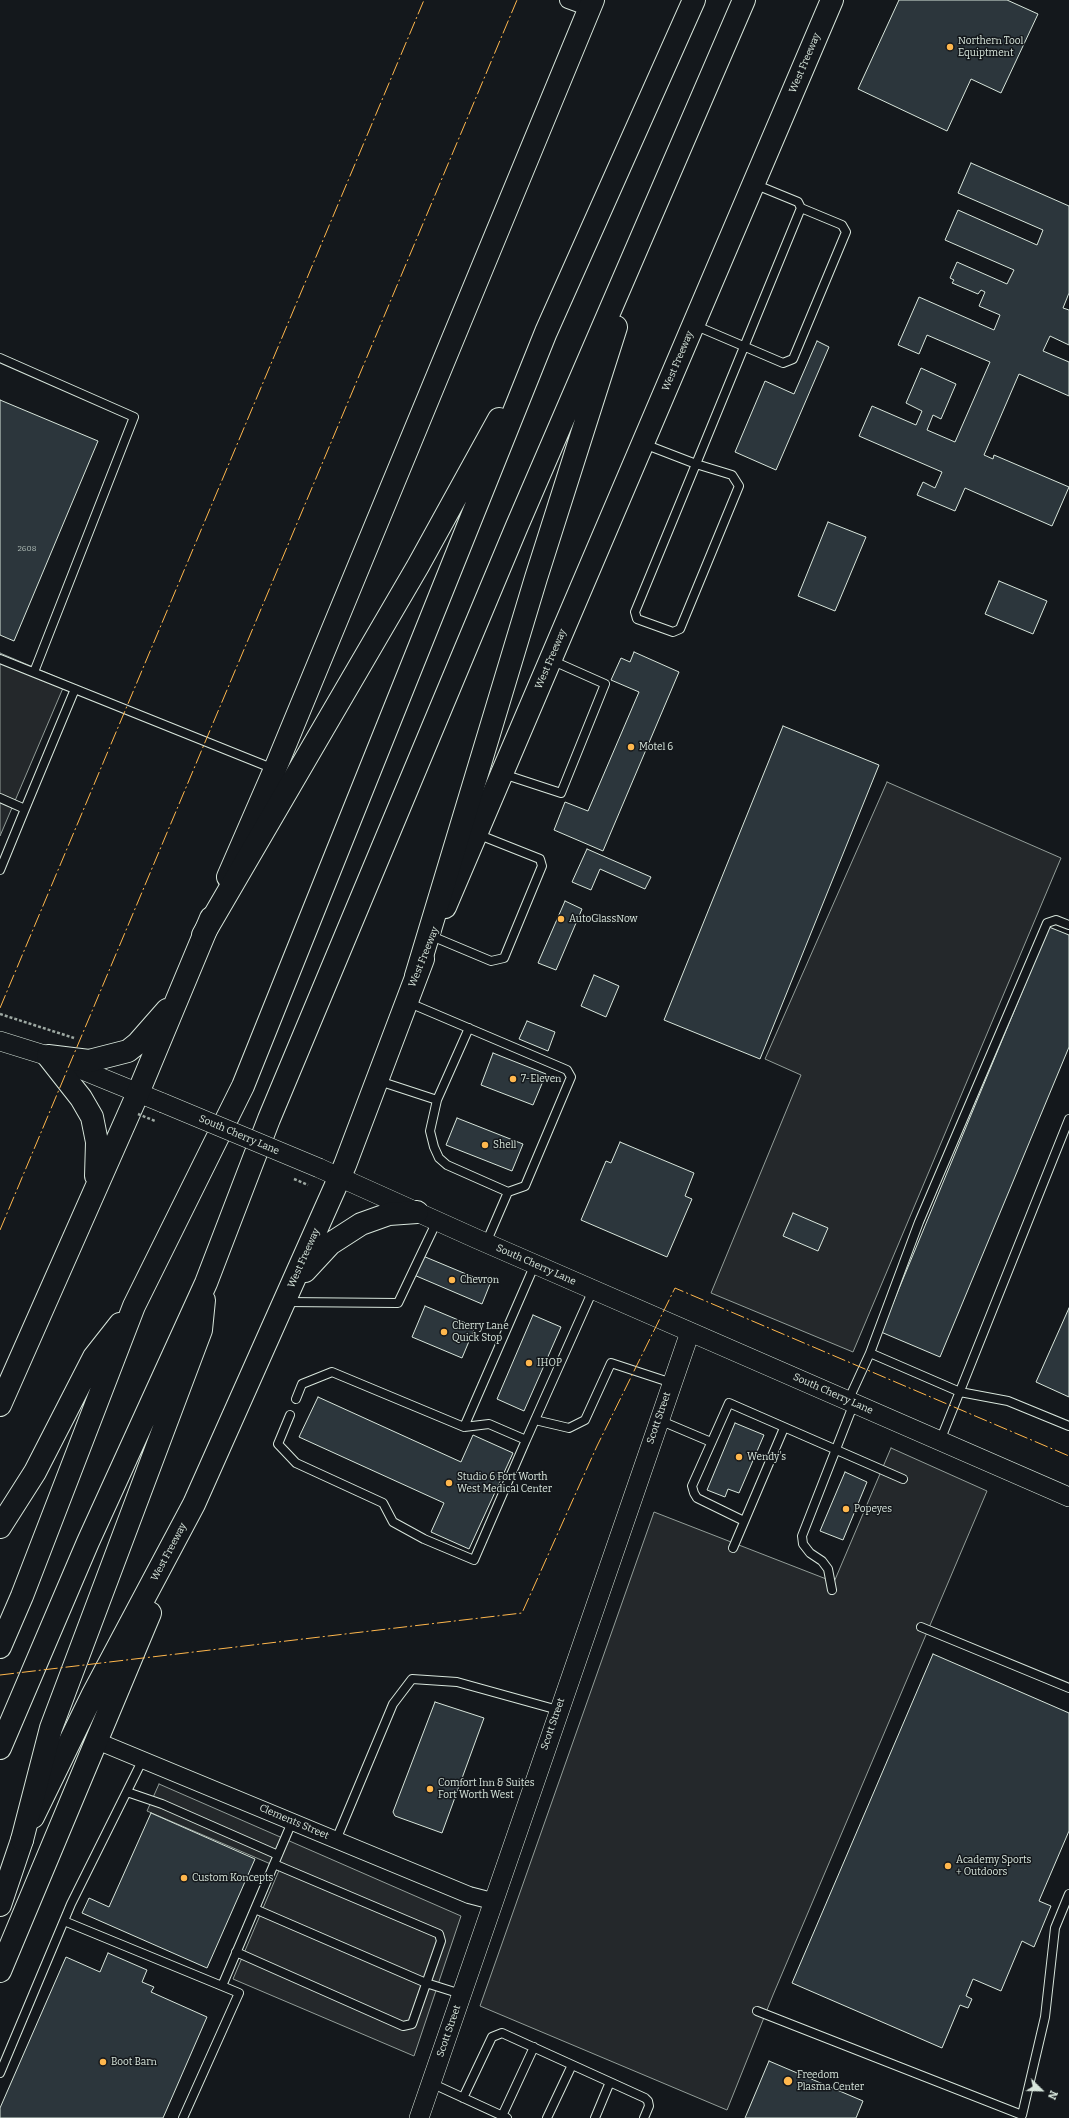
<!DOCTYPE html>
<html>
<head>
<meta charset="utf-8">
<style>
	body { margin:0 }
	#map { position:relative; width:1069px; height:2118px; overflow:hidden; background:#14181c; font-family:Bitter,serif }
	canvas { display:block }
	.north { position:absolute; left:1021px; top:2070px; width:40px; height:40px; -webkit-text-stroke:3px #14181c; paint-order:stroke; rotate:113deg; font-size:11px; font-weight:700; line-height:16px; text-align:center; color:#d8e6dc }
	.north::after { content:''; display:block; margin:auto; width:14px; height:18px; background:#d8e6dc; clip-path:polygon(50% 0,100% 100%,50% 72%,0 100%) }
</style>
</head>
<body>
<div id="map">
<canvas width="1069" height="2118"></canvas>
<div class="north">N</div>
</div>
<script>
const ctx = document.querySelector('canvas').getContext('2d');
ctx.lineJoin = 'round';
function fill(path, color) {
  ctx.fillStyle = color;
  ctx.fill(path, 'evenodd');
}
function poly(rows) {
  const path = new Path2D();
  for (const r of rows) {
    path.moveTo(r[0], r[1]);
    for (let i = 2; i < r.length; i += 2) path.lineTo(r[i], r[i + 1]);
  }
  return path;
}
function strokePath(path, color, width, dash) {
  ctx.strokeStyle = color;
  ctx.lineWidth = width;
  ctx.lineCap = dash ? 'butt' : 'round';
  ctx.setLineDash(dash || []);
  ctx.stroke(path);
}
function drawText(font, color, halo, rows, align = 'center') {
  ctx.font = font + ' Bitter,serif';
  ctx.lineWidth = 3;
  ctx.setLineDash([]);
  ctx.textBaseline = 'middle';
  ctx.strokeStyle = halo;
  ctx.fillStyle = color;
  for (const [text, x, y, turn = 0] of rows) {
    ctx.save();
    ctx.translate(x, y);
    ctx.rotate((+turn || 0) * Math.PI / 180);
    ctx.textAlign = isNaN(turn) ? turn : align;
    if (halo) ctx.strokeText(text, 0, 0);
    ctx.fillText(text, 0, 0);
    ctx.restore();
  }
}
const parking = poly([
	[0,653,66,681,0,836,0,653],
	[887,782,1061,858,853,1352,711,1293,801,1075,765,1059,887,782],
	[891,1448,987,1491,773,1995,727,2110,480,2006,654,1512,834,1582,891,1448],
	[159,1784,461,1916,414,2056,233,1979,280,1868,147,1811,159,1784]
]);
fill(parking, '#24282b');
strokePath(parking, '#939e99', 1);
const building = poly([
	[899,0,1007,0,1038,14,1001,93,971,79,947,131,858,89,899,0],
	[971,163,1069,206,1069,293,1063,308,1069,310,1069,345,1050,336,1043,351,1069,362,1069,396,1019,374,984,455,993,459,994,455,1069,487,1052,526,965,488,955,511,917,495,923,482,935,488,942,472,859,436,872,406,916,425,922,411,906,403,921,368,956,384,941,419,933,415,927,430,955,442,990,362,927,335,919,354,898,345,919,297,994,330,1000,315,979,306,985,292,981,290,978,294,952,283,954,280,950,278,957,262,1007,284,1014,270,945,240,958,210,1037,245,1043,230,958,193,971,163],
	[817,341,829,347,776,470,735,452,765,381,794,394,817,341],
	[0,400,98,441,14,641,0,635,0,400],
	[828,522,866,537,835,611,798,596,828,522],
	[999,581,1047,601,1033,634,985,614,999,581],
	[634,652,679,672,603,851,554,830,565,802,588,811,639,692,611,680,621,658,630,662,634,652],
	[783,726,879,765,760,1059,664,1020,783,726],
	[587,849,651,877,645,889,600,869,591,890,572,882,587,849],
	[565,901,582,909,556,970,538,963,565,901],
	[1049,927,1069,935,1069,1047,940,1357,881,1332,1049,927],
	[594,975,619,986,606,1017,581,1006,594,975],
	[527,1021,555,1032,548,1051,519,1039,527,1021],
	[493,1053,546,1074,533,1105,481,1085,493,1053],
	[457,1118,523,1144,512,1171,446,1145,457,1118],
	[620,1142,694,1173,685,1196,692,1199,667,1257,581,1220,606,1161,611,1163,620,1142],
	[793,1213,828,1228,818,1251,783,1236,793,1213],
	[423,1256,490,1284,482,1304,414,1275,423,1256],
	[425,1306,475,1327,462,1358,412,1337,425,1306],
	[1069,1308,1069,1397,1036,1382,1069,1308],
	[533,1315,561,1327,524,1411,497,1399,533,1315],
	[318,1397,461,1462,473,1435,513,1453,469,1549,431,1532,444,1503,299,1437,318,1397],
	[735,1423,764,1435,739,1493,728,1489,725,1497,707,1490,735,1423],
	[845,1472,867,1482,843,1540,820,1531,845,1472],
	[933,1654,1069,1713,1069,1831,1039,1901,1051,1906,1034,1947,1022,1941,1001,1991,973,1979,966,1996,972,1999,968,2008,960,2005,942,2048,792,1983,933,1654],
	[435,1702,484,1718,442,1833,395,1816,393,1812,435,1702],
	[151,1813,255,1859,207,1968,82,1913,89,1898,109,1907,151,1813],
	[108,1953,147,1970,142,1982,154,1987,151,1992,207,2017,163,2118,0,2118,0,2108,66,1957,100,1972,108,1953],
	[769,2061,863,2101,856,2118,745,2118,769,2061]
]);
fill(building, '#2c363c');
strokePath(building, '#d8e6dc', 1);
const service = poly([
	[694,325,783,363,793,359,846,232,842,225,801,208],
	[0,358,134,417,34,672],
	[644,444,696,464,801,208,798,202,754,184],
	[696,464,732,475,739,486,680,629,673,632,637,619,635,612,696,464],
	[0,659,274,769],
	[503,774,561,793,605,684,551,660],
	[0,798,25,809,0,870],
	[25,809,75,689],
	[429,935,491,961,504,958,542,866,540,859,477,834],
	[407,1002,560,1067,567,1070,571,1077,525,1186,508,1192,486,1243],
	[469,1028,437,1100,430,1131,434,1147,439,1158,447,1165,508,1192],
	[379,1081,437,1100],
	[286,1302,398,1303,437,1221],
	[870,1353,919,1222,1047,923,1056,920,1069,925],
	[296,1399,302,1384,332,1372,464,1427,489,1424,526,1440,593,1290],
	[848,1401,870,1353,960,1392,1008,1401,1069,1426],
	[290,1415,278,1444,296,1463,383,1503,393,1522,424,1539,474,1560,526,1440],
	[535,1420,569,1428,585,1420,611,1363,672,1383],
	[659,1420,711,1442],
	[464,1427,535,1264],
	[940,1441,1069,1119],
	[744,1521,697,1498,694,1493,692,1486,729,1403,903,1479],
	[733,1548,784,1428],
	[832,1590,828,1569,822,1561,810,1553,803,1544,802,1536,854,1403],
	[921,1627,1069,1688],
	[127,1792,162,1804,278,1855],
	[336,1840,393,1704,412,1679,457,1682,558,1710],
	[255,1909,426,1983,461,1994],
	[64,1921,239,1993,183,2118],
	[236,1952,403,2026,412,2024,441,1941,439,1934,274,1864],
	[222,1986,292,1822],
	[757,2011,1022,2115,1045,2017,1055,1928,1069,1894],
	[0,2073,71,1904,143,1759],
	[431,2083,507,2118],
	[463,2098,492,2037,502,2033,645,2098,648,2101,649,2106,644,2118],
	[502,2116,534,2047],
	[547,2118,572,2065],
	[595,2118,610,2082]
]);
const minor = poly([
	[568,0,590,8],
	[97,1741,469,1895,492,1901]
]);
const tertiary = poly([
	[0,1041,48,1056,163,1103],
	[319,1168,477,1239,1069,1497],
	[419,2118,690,1332]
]);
const secondary = poly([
	[228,877,275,769,593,0],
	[445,907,832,0],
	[48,1056,89,1061,128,1051,138,1043,167,1010],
	[48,1056,81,1098,92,1117,97,1142,96,1176],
	[305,1271,330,1244,361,1224,389,1214,417,1212],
	[0,1405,138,1093,211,918],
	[33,1817,92,1696,194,1504,345,1165,423,959],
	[0,1971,150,1613]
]);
const primary = poly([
	[0,1905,22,1840]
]);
const motorway = poly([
	[203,935,418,566,499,419],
	[416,976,536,578,616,327],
	[0,1527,35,1472,94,1357,120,1324],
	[0,1647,22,1596,134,1306,243,1086,546,332,694,0],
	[0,1748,88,1542,206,1283,269,1119,517,526,744,0],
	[22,1840,51,1728,201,1330,204,1300]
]);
strokePath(service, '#d8e6dc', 10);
strokePath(minor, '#d8e6dc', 18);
strokePath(tertiary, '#d8e6dc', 20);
strokePath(secondary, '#d8e6dc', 24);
strokePath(primary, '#d8e6dc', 24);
strokePath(motorway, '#d8e6dc', 24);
strokePath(poly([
	[0,1014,74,1038]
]), '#9da8a2', 2.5, [3, 2]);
strokePath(service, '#14181c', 8);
strokePath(minor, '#14181c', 16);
strokePath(tertiary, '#14181c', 19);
strokePath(secondary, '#14181c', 22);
strokePath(primary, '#14181c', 22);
strokePath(motorway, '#14181c', 22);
const tertiaryBridge = poly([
	[163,1103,319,1168]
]);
strokePath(tertiaryBridge, '#d8e6dc', 20, []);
strokePath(poly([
	[138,1114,155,1121],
	[294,1179,308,1185]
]), '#9da8a2', 2.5, [3, 2]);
strokePath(tertiaryBridge, '#14181c', 19);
strokePath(poly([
	[0,1008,424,0],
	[0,1230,517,0],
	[0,1675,522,1613,597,1446,675,1288,1069,1456]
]), '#ffb74d', 1, [14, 3, 2, 3]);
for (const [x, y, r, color] of [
	[950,47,4,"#ffb74d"],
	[631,747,4,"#ffb74d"],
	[561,919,4,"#ffb74d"],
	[513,1079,4,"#ffb74d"],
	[485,1145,4,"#ffb74d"],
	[452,1280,4,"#ffb74d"],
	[444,1332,4,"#ffb74d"],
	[529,1363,4,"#ffb74d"],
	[739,1457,4,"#ffb74d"],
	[449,1483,4,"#ffb74d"],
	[846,1509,4,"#ffb74d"],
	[430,1789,4,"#ffb74d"],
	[948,1866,4,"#ffb74d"],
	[184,1878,4,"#ffb74d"],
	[103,2062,4,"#ffb74d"],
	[788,2081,5,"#ffb74d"]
]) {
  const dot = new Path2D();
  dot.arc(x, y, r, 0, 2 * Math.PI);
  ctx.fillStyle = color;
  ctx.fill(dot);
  strokePath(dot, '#14181c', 1.5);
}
drawText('8px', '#adbab4', null, [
	["2608",27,549]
]);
drawText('10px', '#d8e6dc', '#14181c', [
	["Northern Tool",958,41],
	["Equiptment",958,53],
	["Motel 6",639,747],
	["AutoGlassNow",569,919],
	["7-Eleven",521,1079],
	["Shell",493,1145],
	["Chevron",460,1280],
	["Cherry Lane",452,1326],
	["Quick Stop",452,1338],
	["IHOP",537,1363],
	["Wendy's",747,1457],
	["Studio 6 Fort Worth",457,1477],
	["West Medical Center",457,1489],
	["Popeyes",854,1509],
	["Comfort Inn & Suites",438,1783],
	["Fort Worth West",438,1795],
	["Academy Sports",956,1860],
	["+ Outdoors",956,1872],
	["Custom Koncepts",192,1878],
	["Boot Barn",111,2062],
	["Freedom",797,2075],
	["Plasma Center",797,2087]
], 'left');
drawText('10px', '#d8e6dc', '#14181c', [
	["West Freeway",805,63,-67],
	["West Freeway",678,361,-67],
	["West Freeway",551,659,-67],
	["West Freeway",424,957,-68],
	["South Cherry Lane",239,1135,23],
	["West Freeway",304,1258,-66],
	["South Cherry Lane",536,1265,24],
	["South Cherry Lane",833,1394,24],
	["Scott Street",659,1418,-71],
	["West Freeway",169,1552,-62],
	["Scott Street",553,1724,-71],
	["Clements Street",294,1822,23],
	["Scott Street",449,2031,-71]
]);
</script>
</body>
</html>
